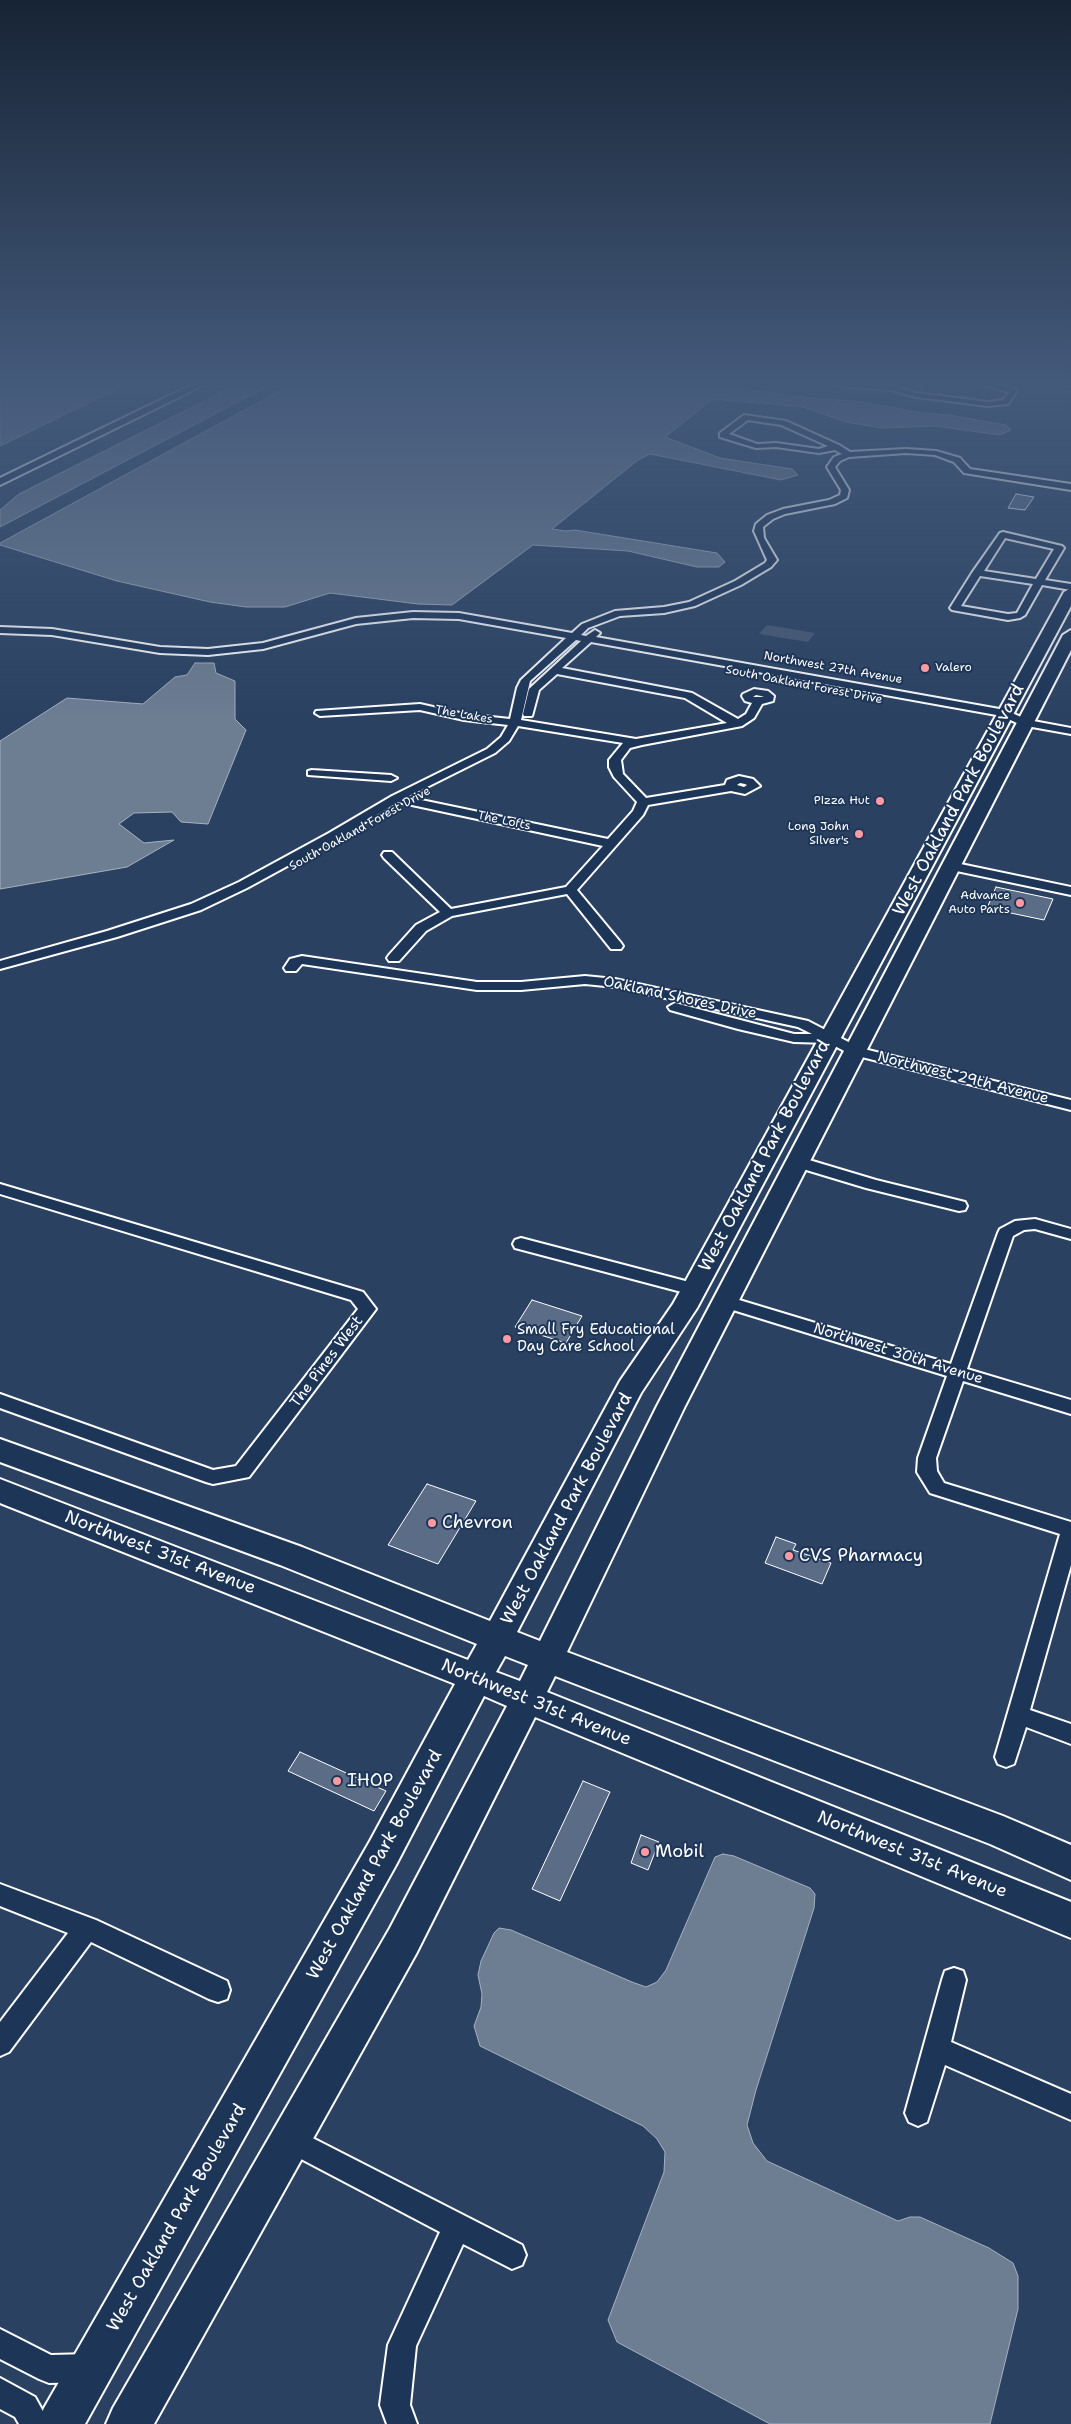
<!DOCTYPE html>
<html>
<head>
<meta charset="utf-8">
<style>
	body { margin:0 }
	canvas { display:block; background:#2a4161 }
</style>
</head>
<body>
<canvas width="1071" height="2424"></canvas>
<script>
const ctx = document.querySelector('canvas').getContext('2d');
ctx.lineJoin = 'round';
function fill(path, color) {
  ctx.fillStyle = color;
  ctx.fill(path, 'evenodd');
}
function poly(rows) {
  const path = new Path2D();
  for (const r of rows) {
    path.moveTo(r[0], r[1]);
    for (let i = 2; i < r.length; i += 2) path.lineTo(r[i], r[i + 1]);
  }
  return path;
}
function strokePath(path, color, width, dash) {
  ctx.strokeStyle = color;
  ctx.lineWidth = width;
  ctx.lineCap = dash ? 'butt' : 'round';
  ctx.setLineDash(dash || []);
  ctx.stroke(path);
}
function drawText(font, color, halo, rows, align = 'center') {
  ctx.font = font + ' "Shantell Sans",sans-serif';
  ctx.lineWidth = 4;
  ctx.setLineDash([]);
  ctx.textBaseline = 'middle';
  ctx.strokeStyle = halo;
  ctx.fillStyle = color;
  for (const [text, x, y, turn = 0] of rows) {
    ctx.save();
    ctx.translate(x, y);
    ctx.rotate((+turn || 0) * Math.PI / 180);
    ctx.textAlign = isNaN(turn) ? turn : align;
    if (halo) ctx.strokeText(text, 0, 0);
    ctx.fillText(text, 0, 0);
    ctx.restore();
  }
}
fill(poly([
	[767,625,815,633,808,642,759,634]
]), '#465975');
const water = poly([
	[0,383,130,383,0,446,0,383],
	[240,383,274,383,0,527,0,510,19,494,240,383],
	[294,383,734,383,729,387,792,396,863,402,922,413,949,415,1006,425,1011,430,1000,435,936,426,882,428,846,422,803,407,713,399,665,437,720,458,792,469,798,475,781,480,650,454,638,460,552,529,566,531,575,530,717,553,725,562,719,567,697,567,628,551,533,545,452,605,418,604,330,593,285,607,246,607,210,602,117,581,0,545,0,543,294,383],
	[195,663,214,663,216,673,235,681,235,719,246,730,208,824,181,822,172,812,134,813,119,824,144,843,174,840,127,867,0,889,0,741,67,698,143,704,175,677,187,675,195,663],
	[723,1854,734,1856,810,1888,815,1894,814,1908,756,2090,747,2125,753,2143,767,2161,898,2221,910,2217,920,2217,989,2248,1013,2263,1018,2276,1018,2309,990,2424,770,2424,617,2342,608,2320,664,2172,665,2152,657,2139,643,2126,480,2046,474,2026,481,2007,482,1994,478,1975,481,1961,494,1933,499,1928,511,1930,632,1982,646,1987,657,1982,666,1970,715,1857,723,1854]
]);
fill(water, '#6d7d92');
strokePath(water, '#a7b1be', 1);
const building = poly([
	[1016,494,1034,497,1025,510,1008,508,1016,494],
	[996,887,1053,899,1044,920,987,908,996,887],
	[532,1300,582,1316,566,1343,515,1327,532,1300],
	[427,1484,476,1501,438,1564,388,1545,427,1484],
	[776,1537,796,1544,793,1550,831,1563,822,1584,765,1563,776,1537],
	[300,1752,386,1791,374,1811,288,1771,300,1752],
	[583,1781,610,1792,560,1901,532,1889,583,1781],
	[641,1835,659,1842,648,1870,631,1863,641,1835]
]);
fill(building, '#5b6c86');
strokePath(building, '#fff', 1);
const street = poly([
	[820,383,891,386,917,393,988,402,1003,400,1009,392,977,383,1006,385,1017,391,1008,404,988,406,916,397,891,390,824,385,820,383],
	[744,415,786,421,839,445,850,452,906,449,936,451,960,458,970,469,1071,484,1071,490,964,473,954,462,935,455,906,453,849,457,840,461,835,467,849,490,847,498,835,504,785,514,773,519,763,527,764,538,777,560,771,567,741,585,695,606,664,613,620,616,588,628,581,635,586,636,595,630,600,633,596,637,1005,710,1028,720,1071,728,1071,734,1021,725,1002,716,591,642,562,668,692,693,738,719,746,714,752,703,745,701,742,696,743,694,754,689,768,691,774,696,773,701,762,704,754,718,742,726,642,745,630,748,621,760,623,774,646,798,725,785,727,780,739,776,753,779,760,786,745,794,731,791,648,805,643,815,577,890,621,943,623,946,621,949,611,949,567,894,452,916,426,931,399,961,389,961,387,958,389,955,416,925,440,912,384,858,382,855,384,852,392,852,451,909,566,887,603,846,398,802,337,839,247,888,201,910,117,937,0,969,0,961,107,931,191,904,239,882,329,833,392,796,487,749,501,737,508,725,464,720,420,710,320,716,315,713,316,711,420,704,464,714,510,719,517,688,521,680,566,638,459,619,413,618,356,624,263,649,208,655,160,653,52,635,0,633,0,627,52,629,160,647,208,649,263,643,356,618,413,612,459,613,572,633,582,624,615,611,664,607,689,602,735,581,765,563,767,560,754,531,756,524,767,515,783,509,829,500,840,495,841,490,827,467,834,457,842,454,835,450,819,453,776,447,756,448,720,437,720,433,744,415],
	[748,420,781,425,828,446,819,449,776,443,757,444,729,434,748,420],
	[576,640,581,641,529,689,523,714,524,716,532,716,539,690,557,674,685,698,727,723,636,739,521,720,530,681,576,640],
	[756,695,761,696,764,697,753,697,756,695],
	[518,726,623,743,609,760,609,767,614,777,637,802,633,811,608,839,407,797,495,753,509,741,518,726],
	[740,783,745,784,747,785,744,787,737,785,740,783],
	[1003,532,1062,546,1064,548,1045,580,1071,584,1071,590,1042,585,1025,615,1020,618,1008,620,952,610,950,608,972,573,1000,533,1003,532],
	[1005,538,1054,549,1036,579,984,571,1005,538],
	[980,576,1033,584,1017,613,1008,614,961,606,980,576],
	[312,770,391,775,397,778,391,781,308,775,308,771,312,770],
	[951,862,1071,887,1071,895,947,869,945,866,951,862],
	[302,956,477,982,521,982,585,976,615,979,808,1021,860,1048,1071,1100,1071,1110,850,1054,829,1043,794,1042,738,1029,670,1010,668,1007,675,1003,794,1034,812,1034,798,1027,615,987,585,984,521,990,477,990,302,964,296,971,286,971,284,968,290,959,302,956],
	[799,1157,876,1180,965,1202,967,1206,965,1210,959,1211,866,1188,793,1166,791,1162,793,1158,799,1157],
	[0,1184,363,1292,376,1309,249,1477,213,1484,206,1482,0,1408,0,1394,213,1470,236,1466,358,1309,351,1300,0,1194,0,1184],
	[1035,1219,1071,1229,1071,1239,1035,1229,1024,1230,1013,1236,967,1369,1071,1400,1071,1414,963,1381,936,1458,937,1471,944,1483,1071,1522,1071,1565,1030,1710,1071,1724,1071,1744,1026,1727,1014,1764,1006,1767,998,1764,995,1757,1060,1534,930,1493,917,1472,918,1458,947,1376,720,1306,717,1302,720,1298,726,1296,951,1364,998,1233,1000,1229,1015,1221,1035,1219],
	[521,1238,693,1283,699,1285,702,1289,699,1293,693,1295,515,1248,513,1244,515,1240,521,1238],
	[0,1884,96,1920,227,1981,230,1990,227,1999,218,2002,209,1999,91,1942,9,2052,0,2056,0,2022,68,1933,0,1906,0,1884],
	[954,1968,963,1971,966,1980,951,2042,1071,2094,1071,2120,945,2065,927,2122,918,2126,909,2122,905,2113,942,1980,945,1971,954,1968],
	[291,2127,522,2245,526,2255,522,2265,512,2269,463,2244,416,2346,410,2405,417,2424,387,2424,380,2405,388,2345,440,2232,282,2149,278,2140,282,2131,291,2127],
	[0,2329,51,2355,89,2354,99,2358,103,2368,99,2378,89,2382,49,2383,39,2379,0,2359,0,2329],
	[0,2378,35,2397,50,2424,19,2424,15,2417,0,2409,0,2378]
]);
const secondary = poly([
	[195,383,208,383,0,485,0,478,195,383]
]);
const primary = poly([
	[1071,588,1071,606,697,1308,641,1393,517,1632,540,1641,657,1406,1063,635,1071,630,1071,650,685,1406,567,1652,1003,1816,1071,1845,1071,1880,990,1844,555,1676,547,1692,1071,1902,1071,1938,535,1717,416,1954,154,2424,106,2424,113,2408,390,1928,507,1706,484,1696,396,1865,85,2424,37,2424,44,2408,370,1841,455,1684,0,1503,0,1479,468,1660,477,1644,280,1565,0,1462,0,1439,302,1547,490,1621,620,1381,673,1304,1064,592,1071,588],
	[505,1656,528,1665,520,1681,496,1672,505,1656]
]);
strokePath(street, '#fff', 4);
strokePath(secondary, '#fff', 4);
strokePath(primary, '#fff', 4);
fill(street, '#1d3557');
fill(secondary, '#1d3557');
fill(primary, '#1d3557');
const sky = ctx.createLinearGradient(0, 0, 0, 722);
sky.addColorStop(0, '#172435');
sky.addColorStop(0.53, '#445a7b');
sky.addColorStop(1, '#445a7b00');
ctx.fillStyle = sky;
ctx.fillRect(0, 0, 1071, 722);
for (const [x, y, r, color] of [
	[925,668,5,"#ff9aa2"],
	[880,801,5,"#ff9aa2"],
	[859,834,5,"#ff9aa2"],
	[1020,903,5,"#ff9aa2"],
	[507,1339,5,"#ff9aa2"],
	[432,1523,5,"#ff9aa2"],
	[789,1556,5,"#ff9aa2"],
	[337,1781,5,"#ff9aa2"],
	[645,1852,5,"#ff9aa2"]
]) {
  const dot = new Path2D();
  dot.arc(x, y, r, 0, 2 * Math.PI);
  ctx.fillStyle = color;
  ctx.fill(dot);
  strokePath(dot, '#1d3557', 2);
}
drawText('12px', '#fff', '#1d3557', [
	["Northwest 27th Avenue",833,668,10],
	["South Oakland Forest Drive",804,685,11],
	["The Lakes",464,715,10],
	["The Lofts",504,821,12],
	["South Oakland Forest Drive",360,829,-29]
]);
drawText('12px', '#fff', '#1d3557', [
	["Valero",935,668,"left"],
	["Pizza Hut",870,801],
	["Long John",849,827],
	["Silver's",849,841],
	["Advance",1010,896],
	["Auto Parts",1010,910]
], 'right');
drawText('15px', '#fff', '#1d3557', [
	["Oakland Shores Drive",680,998,12],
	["Northwest 29th Avenue",963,1078,14],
	["Northwest 30th Avenue",898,1354,17],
	["The Pines West",327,1362,-53]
]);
drawText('15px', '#fff', '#1d3557', [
	["Small Fry Educational",517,1330],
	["Day Care School",517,1347]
], 'left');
drawText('18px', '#fff', '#1d3557', [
	["West Oakland Park Boulevard",959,800,-62],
	["West Oakland Park Boulevard",765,1156,-62],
	["West Oakland Park Boulevard",567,1509,-62],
	["Northwest 31st Avenue",160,1553,21],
	["Northwest 31st Avenue",536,1703,22],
	["Northwest 31st Avenue",912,1855,22],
	["West Oakland Park Boulevard",375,1865,-61],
	["West Oakland Park Boulevard",177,2218,-60]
]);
drawText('18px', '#fff', '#1d3557', [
	["Chevron",442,1523],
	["CVS Pharmacy",799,1556],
	["IHOP",347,1781],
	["Mobil",655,1852]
], 'left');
</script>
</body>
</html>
